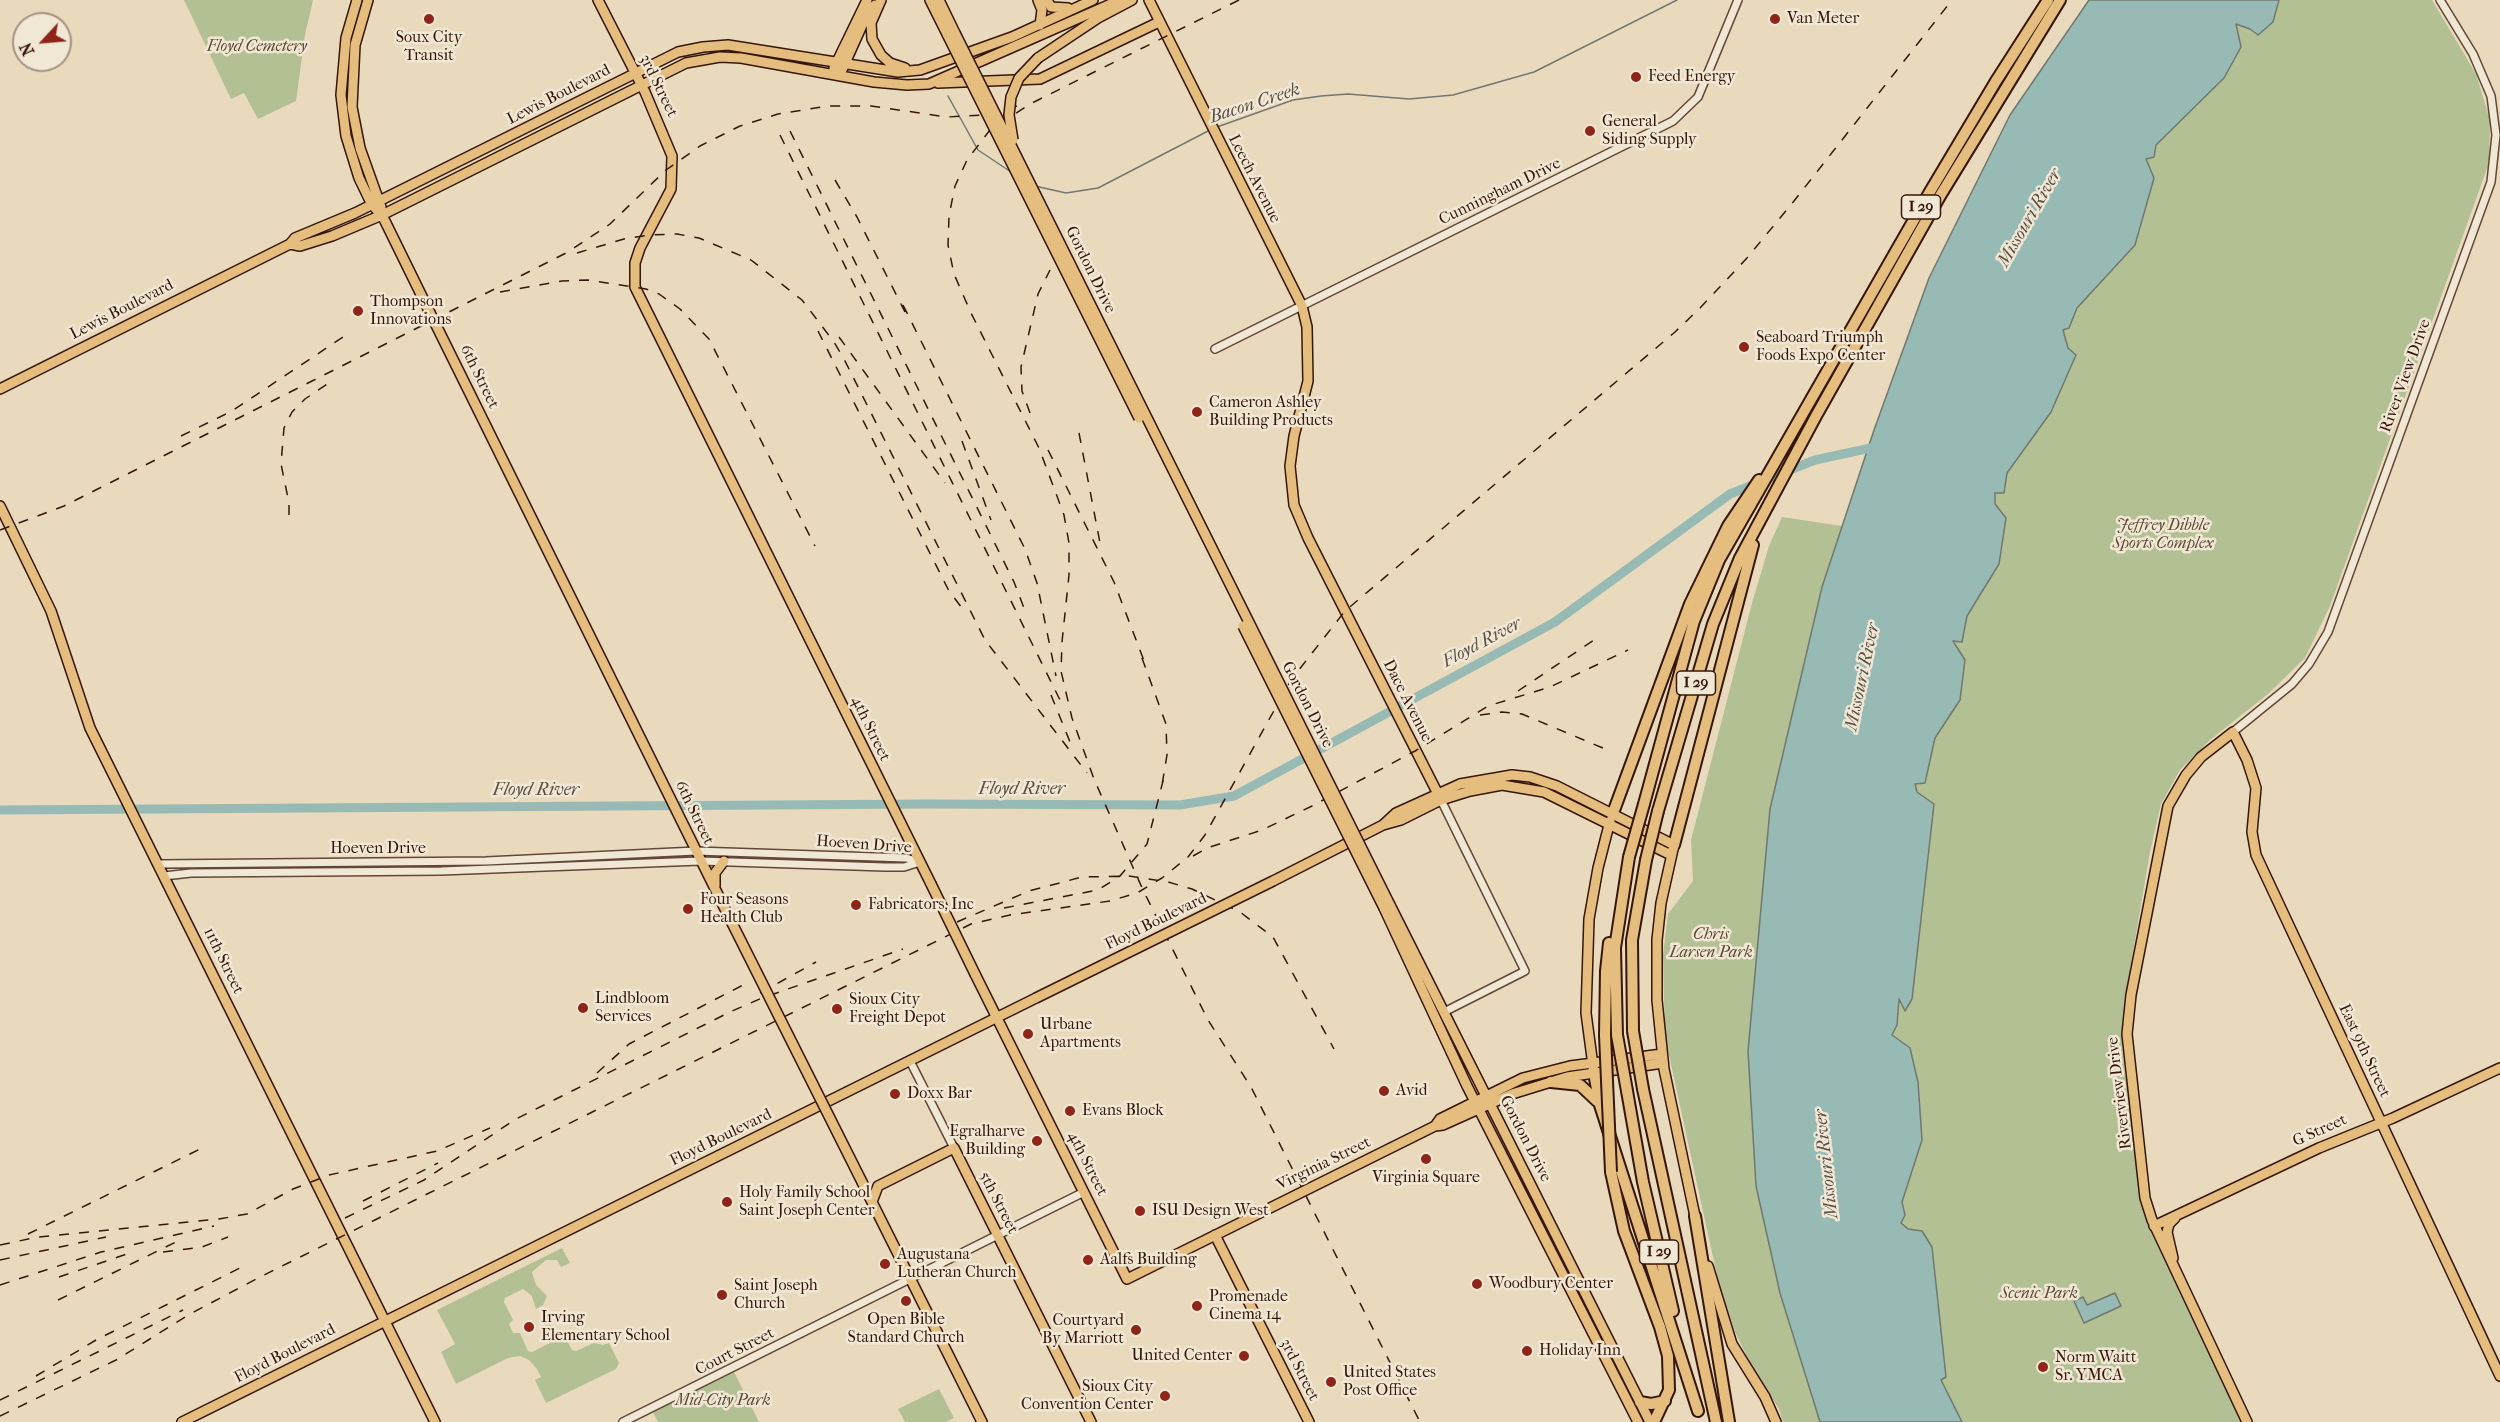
<!DOCTYPE html>
<html>
<head>
<meta charset="utf-8">
<style>
	body { margin:0 }
	#map { position:relative; width:2500px; height:1422px; overflow:hidden; background:#e9dabe; font-family:"IM FELL French Canon",serif }
	canvas { display:block }
	.north { position:absolute; left:12px; top:12px; width:60px; height:60px; box-sizing:border-box; background:#f1e7d5; border:2px solid #a79383; border-radius:50%; rotate:244deg; font-size:16px; font-weight:700; line-height:24px; text-align:center; color:#371608 }
	.north::after { content:''; display:block; margin:auto; width:21px; height:27px; background:#8f2418; clip-path:polygon(50% 0,100% 100%,50% 72%,0 100%) }
</style>
</head>
<body>
<div id="map">
<canvas width="2500" height="1422"></canvas>
<div class="north">N</div>
</div>
<script>
const ctx = document.querySelector('canvas').getContext('2d');
ctx.lineJoin = 'round';
function fill(path, color) {
  ctx.fillStyle = color;
  ctx.fill(path, 'evenodd');
}
function poly(rows) {
  const path = new Path2D();
  for (const r of rows) {
    path.moveTo(r[0], r[1]);
    for (let i = 2; i < r.length; i += 2) path.lineTo(r[i], r[i + 1]);
  }
  return path;
}
function strokePath(path, color, width, dash) {
  ctx.strokeStyle = color;
  ctx.lineWidth = width;
  ctx.lineCap = dash ? 'butt' : 'round';
  ctx.setLineDash(dash || []);
  ctx.stroke(path);
}
function drawText(font, color, halo, rows, align = 'center') {
  ctx.font = font + ' "IM FELL French Canon",serif';
  ctx.lineWidth = 5;
  ctx.setLineDash([]);
  ctx.textBaseline = 'middle';
  ctx.strokeStyle = halo;
  ctx.fillStyle = color;
  for (const [text, x, y, turn = 0] of rows) {
    ctx.save();
    ctx.translate(x, y);
    ctx.rotate((+turn || 0) * Math.PI / 180);
    ctx.textAlign = isNaN(turn) ? turn : align;
    if (halo) ctx.strokeText(text, 0, 0);
    ctx.fillText(text, 0, 0);
    ctx.restore();
  }
}
fill(poly([
	[184,0,313,0,305,35,296,101,258,119,244,93,231,99],
	[2233,0,2432,0,2476,74,2490,120,2489,163,2330,606,2305,658,2268,694,2210,740,2180,770,2161,804,2150,852,2127,987,2122,1046,2134,1134,2153,1231,2242,1422,1934,1422,1869,1073,1908,802,1967,532,2093,235],
	[1782,517,1842,526,1822,587,1770,809,1748,1051,1756,1186,1780,1293,1820,1422,1783,1422,1779,1409,1752,1367,1735,1332,1718,1280,1665,1037,1663,955,1668,914,1693,881,1691,840,1752,603,1769,546],
	[562,1248,570,1263,561,1267,557,1260,546,1260,532,1272,536,1285,547,1296,543,1305,536,1309,532,1296,523,1289,505,1298,504,1302,513,1320,509,1324,513,1333,520,1333,528,1351,532,1352,550,1343,552,1339,543,1321,547,1318,556,1335,564,1335,572,1350,576,1351,594,1343,603,1345,609,1343,619,1363,616,1369,546,1403,535,1380,541,1377,537,1369,529,1360,520,1356,508,1358,456,1384,441,1352,455,1344,437,1310],
	[734,1372,759,1422,658,1422,653,1412],
	[939,1389,954,1418,946,1422,905,1422,898,1409]
]), '#b3c094');
const water = poly([
	[2089,0,2279,0,2273,22,2258,35,2250,29,2236,24,2241,47,2224,78,2156,145,2154,157,2146,159,2154,178,2135,245,2077,308,2069,328,2063,330,2068,348,2076,355,2051,412,2007,473,2004,493,1995,493,1995,504,2006,518,1999,564,1967,616,1962,642,1953,641,1965,660,1960,700,1935,738,1925,783,1915,784,1917,792,1934,804,1912,999,1905,1011,1899,999,1897,1025,1892,1035,1910,1048,1918,1082,1922,1140,1902,1202,1905,1215,1901,1223,1908,1229,1922,1231,1932,1247,1946,1377,1941,1380,1962,1422,1820,1422,1780,1293,1756,1186,1748,1051,1770,809,1822,587,1874,430,1929,278,2010,115,2089,0],
	[2115,1293,2121,1306,2084,1323,2074,1301,2083,1297,2087,1305,2115,1293]
]);
fill(water, '#97bab4');
strokePath(water, '#71786f', 1.5);
strokePath(poly([
	[948,96,978,150,1011,172],
	[1217,127,1293,100,1321,96,1348,94,1409,99,1453,95,1534,72,1677,0],
	[1035,186,1066,193,1098,188,1210,130]
]), '#71786f', 1.5);
strokePath(poly([
	[0,810,925,804,1180,805,1234,796,1555,622,1730,494,1815,460,1880,446]
]), '#97bab4', 9);
const minor = poly([
	[1215,349,1673,121,1698,97,1738,0],
	[2233,732,2292,684,2309,664,2328,632,2491,182,2496,135,2491,96,2473,54,2440,0],
	[1441,800,1525,971,1444,1012],
	[158,864,486,861,696,851,906,858,920,862],
	[164,876,191,873,441,871,700,861,885,867,904,867,920,862],
	[910,1061,954,1148],
	[623,1422,1084,1192]
]);
const major = poly([
	[357,0,346,38,341,95,346,136,359,178,372,205,382,215,435,323,732,923],
	[368,0,355,45,352,107,360,148,381,207],
	[598,0,645,92,672,156,671,189,640,248,635,263,635,287,931,884],
	[881,0,871,23,872,39,881,55,890,63,905,68],
	[930,0,948,36],
	[939,0,955,33],
	[1038,0,1042,10,1040,25],
	[1047,0,1051,7,1068,8],
	[1149,0,1302,306,1307,327,1308,381,1294,436,1290,466,1294,505,1308,538,1441,800],
	[1038,58,1098,18,1132,0],
	[834,68,867,0],
	[842,70,868,12,875,5],
	[938,83,1040,79,1159,22],
	[290,244,300,246,332,236,382,215,686,63,720,57,741,58,874,82,907,85,929,84,1120,0],
	[0,389,290,244,295,238,355,213,678,52,703,47,728,45,898,72,920,70,1012,37,1093,0],
	[0,506,51,611,90,728,435,1422],
	[1383,825,1396,813,1460,784,1512,775,1530,777,1557,786,1674,845,1661,903,1657,940,1657,1000,1664,1069,1696,1221],
	[1273,881,1383,825,1401,820,1441,800,1470,791,1502,785,1544,792,1671,855],
	[715,886,715,873,724,861],
	[1390,905,1650,1422],
	[1384,908,1467,1086,1638,1422],
	[975,974,1127,1279,1435,1126,1443,1125,1512,1094,1567,1077,1663,1063],
	[1594,1073,1586,1013,1589,919,1598,868,1610,821],
	[1435,1126,1440,1119,1523,1078,1570,1066,1662,1054],
	[862,1182,982,1422],
	[872,1202,878,1186,954,1148,1091,1422],
	[2154,1226,2319,1148,2393,1118,2500,1068],
	[1215,1235,1309,1422],
	[2173,1258,2167,1232,2169,1224,2175,1218],
	[1708,1266,1732,1344,1765,1397,1776,1422],
	[182,1422,1036,998],
	[2247,1422,2152,1220,2145,1198,2127,1034,2131,995,2168,806,2186,775,2201,757,2233,732,2247,760,2256,788,2252,832,2256,855,2500,1376]
]);
const highway = poly([
	[1644,804,1694,621,1719,560,1931,190,1996,81,2048,0],
	[1658,811,1713,624,1740,558,1816,416,1940,196,2060,0],
	[1613,813,1690,604,1728,526,1759,480],
	[1674,845,1753,545],
	[1633,1031,1632,940,1646,860],
	[1605,1035,1606,971,1609,943],
	[1617,1035,1615,948,1629,857],
	[1594,1073,1600,1105,1698,1411],
	[1551,1082,1580,1085,1597,1101],
	[1643,1089,1716,1422],
	[1627,1091,1643,1182,1673,1311],
	[1611,1172,1624,1231,1660,1327,1668,1356,1669,1390,1654,1422],
	[1695,1216,1729,1422],
	[1640,1402,1651,1404,1665,1401]
]);
strokePath(minor, '#644736', 10);
strokePath(major, '#371608', 12);
strokePath(highway, '#371608', 14);
strokePath(minor, '#f1e7d5', 7);
strokePath(major, '#e4bd7f', 9);
strokePath(highway, '#e4bd7f', 10);
strokePath(poly([
	[1239,0,1030,104,990,130,967,160,955,186,949,216,948,245,954,274,971,313,1039,448,1064,515,1069,543,1069,575,1062,642,1061,671,1072,718,1094,779,1143,890,1208,1020,1251,1087,1420,1422],
	[790,131,1014,582,1024,608],
	[780,135,1061,702],
	[835,180,857,217,905,312],
	[577,253,624,239,649,235,677,234,699,238,751,260,802,300,834,342,844,359,985,640,1087,773],
	[500,292,562,281,588,280,646,289,659,294,680,309,709,339,815,546],
	[903,305,1025,549,1037,583,1056,676],
	[818,331,949,591,962,608],
	[839,337,945,483],
	[1030,413,1022,391,1021,367,1038,294,1050,270],
	[1079,433,1100,543],
	[181,436,232,411,343,337],
	[962,441,991,520],
	[1048,450,1114,582,1146,666],
	[289,515,289,503,281,464,284,428,292,412,305,399,333,380],
	[0,530,64,506,568,252,610,224,666,170,700,146,740,126,778,114,828,106,871,106,947,117,985,115,1017,106],
	[1142,658,1166,724,1167,755,1162,785],
	[1518,691,1600,636],
	[1051,695,1070,742],
	[1480,715,1502,712,1522,714,1610,751],
	[1193,856,1207,848,1262,830,1312,806,1415,751,1488,706,1550,687,1628,650],
	[1004,908,1098,890,1120,876,1147,844,1164,777],
	[957,922,1029,891,1082,877,1129,876,1168,882,1192,889,1240,912,1273,937,1334,1049],
	[760,993,816,962],
	[597,1073,629,1044,745,984],
	[363,1201,438,1163],
	[345,1218,424,1180,516,1119,730,1012,762,998,903,949],
	[28,1234,200,1149],
	[0,1245,38,1237,219,1219,247,1214,293,1189,329,1175,437,1151,490,1128],
	[163,1252,202,1247,228,1237],
	[0,1260,106,1237],
	[59,1277,130,1253],
	[0,1285,101,1252,214,1226],
	[58,1300,182,1239],
	[36,1376,96,1340,240,1268],
	[0,1400,183,1310],
	[0,1416,116,1360,190,1314,260,1277,971,924,1010,915,1110,901,1137,893,1162,878,1188,857,1205,835,1291,680,1345,611,1675,332,1700,308,1747,258,1794,201,1952,0]
]), '#371608', 1.5, [10, 10]);
const majorBridge = poly([
	[955,33,1390,905],
	[948,36,1139,418],
	[1013,140,1009,115,1011,97,1019,78,1038,58],
	[1243,626,1384,908],
	[931,884,975,974],
	[732,923,862,1182],
	[1036,998,1273,881]
]);
const highwayBridge = poly([
	[1629,857,1644,804],
	[1646,860,1658,811],
	[1633,1031,1643,1089],
	[1605,1035,1611,1172],
	[1617,1035,1627,1091]
]);
strokePath(majorBridge, '#371608', 12, []);
strokePath(highwayBridge, '#371608', 14, []);
strokePath(majorBridge, '#e4bd7f', 9);
strokePath(highwayBridge, '#e4bd7f', 10);
for (const [x, y, r, color] of [
	[429,19,6,"#8f2418"],
	[1775,19,6,"#8f2418"],
	[1636,77,6,"#8f2418"],
	[1590,131,6,"#8f2418"],
	[358,311,6,"#8f2418"],
	[1744,347,6,"#8f2418"],
	[1197,412,6,"#8f2418"],
	[856,905,6,"#8f2418"],
	[688,909,6,"#8f2418"],
	[583,1008,6,"#8f2418"],
	[837,1009,6,"#8f2418"],
	[1028,1034,6,"#8f2418"],
	[1384,1091,6,"#8f2418"],
	[895,1094,6,"#8f2418"],
	[1070,1111,6,"#8f2418"],
	[1037,1141,6,"#8f2418"],
	[1426,1159,6,"#8f2418"],
	[727,1202,6,"#8f2418"],
	[1140,1211,6,"#8f2418"],
	[1088,1260,6,"#8f2418"],
	[885,1264,6,"#8f2418"],
	[1477,1284,6,"#8f2418"],
	[722,1295,6,"#8f2418"],
	[906,1301,6,"#8f2418"],
	[1197,1306,6,"#8f2418"],
	[529,1327,6,"#8f2418"],
	[1136,1330,6,"#8f2418"],
	[1527,1351,6,"#8f2418"],
	[1244,1356,6,"#8f2418"],
	[2043,1367,6,"#8f2418"],
	[1331,1382,6,"#8f2418"],
	[1165,1396,6,"#8f2418"]
]) {
  const dot = new Path2D();
  dot.arc(x, y, r, 0, 2 * Math.PI);
  ctx.fillStyle = color;
  ctx.fill(dot);
  strokePath(dot, '#f1e7d5', 2);
}
for (const [x, y, w] of [
	[1921,207,39],
	[1696,683,39],
	[1659,1252,39]
]) {
  const box = new Path2D();
  box.roundRect(x - w / 2, y - 12, w, 24, 4.5);
  ctx.fillStyle = '#f1e7d5';
  ctx.fill(box);
  strokePath(box, '#371608', 1.5);
}
drawText('bold 15px', '#371608', null, [
	["I 29",1921,207],
	["I 29",1696,683],
	["I 29",1659,1252]
]);
drawText('16px', '#371608', '#f1e7d5', [
	["Van Meter",1787,19],
	["Soux City",429,38,"center"],
	["Transit",429,56,"center"],
	["Feed Energy",1648,77],
	["General",1602,122],
	["Siding Supply",1602,140],
	["Thompson",370,302],
	["Innovations",370,320],
	["Seaboard Triumph",1756,338],
	["Foods Expo Center",1756,356],
	["Cameron Ashley",1209,403],
	["Building Products",1209,421],
	["Four Seasons",700,900],
	["Health Club",700,918],
	["Fabricators, Inc",868,905],
	["Lindbloom",595,999],
	["Services",595,1017],
	["Sioux City",849,1000],
	["Freight Depot",849,1018],
	["Urbane",1040,1025],
	["Apartments",1040,1043],
	["Avid",1396,1091],
	["Doxx Bar",907,1094],
	["Evans Block",1082,1111],
	["Egralharve",1025,1132,"right"],
	["Building",1025,1150,"right"],
	["Virginia Square",1426,1178,"center"],
	["Holy Family School",739,1193],
	["Saint Joseph Center",739,1211],
	["ISU Design West",1152,1211],
	["Augustana",897,1255],
	["Lutheran Church",897,1273],
	["Aalfs Building",1100,1260],
	["Woodbury Center",1489,1284],
	["Saint Joseph",734,1286],
	["Church",734,1304],
	["Promenade",1209,1297],
	["Cinema 14",1209,1315],
	["Irving",541,1318],
	["Elementary School",541,1336],
	["Open Bible",906,1320,"center"],
	["Standard Church",906,1338,"center"],
	["Courtyard",1124,1321,"right"],
	["By Marriott",1124,1339,"right"],
	["Holiday Inn",1539,1351],
	["United Center",1232,1356,"right"],
	["Norm Waitt",2055,1358],
	["Sr. YMCA",2055,1376],
	["United States",1343,1373],
	["Post Office",1343,1391],
	["Sioux City",1153,1387,"right"],
	["Convention Center",1153,1405,"right"]
], 'left');
drawText('italic 16px', '#5c4932', '#f1e7d5', [
	["Floyd Cemetery",257,47],
	["Jeffrey Dibble",2163,526],
	["Sports Complex",2163,544],
	["Chris",1711,935],
	["Larsen Park",1711,953],
	["Scenic Park",2039,1294],
	["Mid-City Park",723,1401]
]);
drawText('16px', '#371608', '#f1e7d5', [
	["3rd Street",658,86,64],
	["Lewis Boulevard",559,95,-27],
	["Leech Avenue",1254,179,63],
	["Cunningham Drive",1500,192,-26],
	["Gordon Drive",1090,270,64],
	["Lewis Boulevard",122,310,-27],
	["River View Drive",2406,376,-70],
	["6th Street",479,377,64],
	["Dace Avenue",1407,701,63],
	["Gordon Drive",1307,705,63],
	["4th Street",870,729,64],
	["6th Street",694,813,64],
	["Hoeven Drive",864,845,4],
	["Hoeven Drive",378,849],
	["Floyd Boulevard",1156,922,-26],
	["11th Street",223,961,64],
	["East 9th Street",2364,1051,65],
	["Riverview Drive",2120,1093,-97],
	["G Street",2320,1131,-24],
	["Floyd Boulevard",721,1138,-26],
	["Gordon Drive",1525,1139,63],
	["4th Street",1087,1164,63],
	["Virginia Street",1324,1164,-26],
	["5th Street",998,1203,63],
	["Court Street",735,1352,-27],
	["Floyd Boulevard",285,1354,-27],
	["3rd Street",1299,1370,63]
]);
drawText('italic 18px', '#594f44', '#f1e7d5', [
	["Bacon Creek",1255,104,-18],
	["Missouri River",2030,218,-60],
	["Floyd River",1482,643,-28],
	["Missouri River",1863,677,-78],
	["Floyd River",1022,790],
	["Floyd River",536,791],
	["Missouri River",1827,1164,-96]
]);
</script>
</body>
</html>
